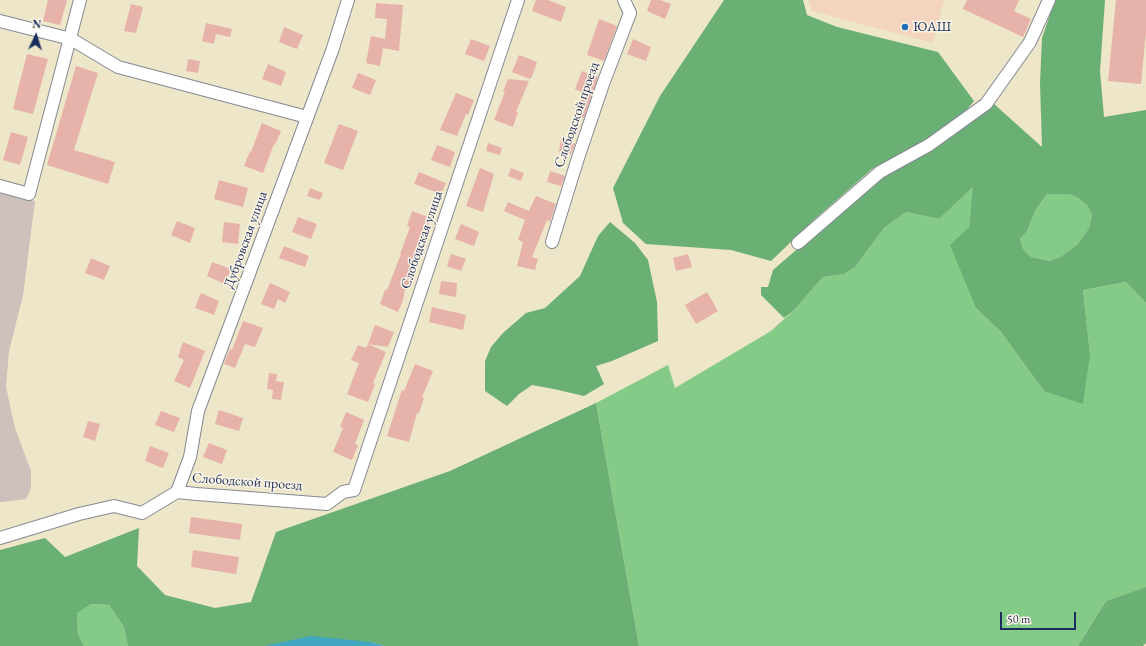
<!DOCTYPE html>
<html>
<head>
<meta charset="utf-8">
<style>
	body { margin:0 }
	#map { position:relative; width:1146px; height:646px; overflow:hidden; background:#ede6c8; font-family:"EB Garamond",serif }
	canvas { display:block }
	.north { position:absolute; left:16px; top:16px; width:40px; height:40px; -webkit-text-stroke:3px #fcf5e5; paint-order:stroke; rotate:4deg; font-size:11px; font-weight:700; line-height:16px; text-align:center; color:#1b2f5e }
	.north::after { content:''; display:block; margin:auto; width:14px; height:18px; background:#1b2f5e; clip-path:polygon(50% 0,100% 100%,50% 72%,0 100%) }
	.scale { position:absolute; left:1000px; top:612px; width:76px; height:18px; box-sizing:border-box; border:2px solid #1b2f5e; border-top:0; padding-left:5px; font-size:12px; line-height:14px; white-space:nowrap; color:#1b2f5e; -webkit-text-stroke:3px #fcf5e5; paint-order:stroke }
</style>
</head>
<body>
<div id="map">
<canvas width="1146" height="646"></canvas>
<div class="north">N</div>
<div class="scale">50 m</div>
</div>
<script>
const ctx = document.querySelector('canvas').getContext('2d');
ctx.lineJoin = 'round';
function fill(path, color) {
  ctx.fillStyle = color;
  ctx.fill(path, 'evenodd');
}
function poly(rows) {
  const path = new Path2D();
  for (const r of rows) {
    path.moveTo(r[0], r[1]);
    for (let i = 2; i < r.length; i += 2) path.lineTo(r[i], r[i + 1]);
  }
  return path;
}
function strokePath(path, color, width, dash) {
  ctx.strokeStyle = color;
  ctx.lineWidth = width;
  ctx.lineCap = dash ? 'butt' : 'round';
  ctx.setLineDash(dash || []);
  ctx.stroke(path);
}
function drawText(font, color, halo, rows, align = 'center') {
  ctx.font = font + ' "EB Garamond",serif';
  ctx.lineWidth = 3;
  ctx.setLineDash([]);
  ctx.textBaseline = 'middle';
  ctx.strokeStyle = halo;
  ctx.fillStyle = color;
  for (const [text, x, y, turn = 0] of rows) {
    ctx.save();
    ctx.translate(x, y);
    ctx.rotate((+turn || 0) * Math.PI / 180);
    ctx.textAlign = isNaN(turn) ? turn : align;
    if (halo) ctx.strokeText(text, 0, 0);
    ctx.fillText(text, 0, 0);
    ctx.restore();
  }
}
fill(poly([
	[808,0,944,0,933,43,812,11]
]), '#f3d4bf');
fill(poly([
	[0,193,35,201,23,295,9,351,6,387,15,428,31,471,31,488,26,499,2,502,0,502]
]), '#cfc0bb');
fill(poly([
	[974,186,969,227,976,308,1001,332,1044,391,1090,354,1083,290,1126,282,1146,303,1146,587,1106,601,1078,646,639,646,596,403,668,365,675,388,771,331,793,311,823,277,844,274,855,267,884,228,906,212,939,219],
	[1047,194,1069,194,1078,198,1087,205,1092,215,1089,228,1077,245,1060,257,1050,261,1031,257,1023,249,1020,239,1027,231,1035,211],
	[90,604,109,605,124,627,128,646,84,646,78,634,77,613]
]), '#83cb86');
fill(poly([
	[724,0,803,0,807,15,837,27,938,52,974,101,963,114,924,142,872,169,816,218,771,261,731,250,646,244,623,223,613,188,660,96],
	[1055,0,1105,0,1100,71,1104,117,1146,110,1146,303,1126,282,1083,290,1090,354,1083,404,1044,391,1001,332,976,308,950,245,969,227,973,187,939,219,906,212,884,228,855,267,844,274,823,277,793,311,784,318,761,295,761,287,768,287,773,270,875,182,932,149,969,124,994,104,1042,147,1040,83,1042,38],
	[1047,194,1069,194,1078,198,1087,205,1092,215,1089,228,1077,245,1060,257,1050,261,1031,257,1023,249,1020,239,1027,231,1035,211],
	[610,222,635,243,648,260,657,302,658,341,612,361,596,366,604,384,584,396,554,389,532,385,519,394,507,406,485,391,485,361,491,347,503,333,526,313,545,308,580,276,598,236],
	[596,403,639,646,384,646,371,642,264,646,128,646,124,627,109,605,91,604,77,613,78,634,84,646,0,646,0,550,45,538,65,557,139,528,137,566,165,595,215,608,251,602,276,532,450,471],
	[1146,587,1146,643,1143,646,1078,646,1106,601]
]), '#6aaf73');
fill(poly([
	[311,636,371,642,384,646,264,646]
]), '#41a7c1');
fill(poly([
	[48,0,67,0,60,25,43,21],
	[536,0,548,0,566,7,561,22,532,11],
	[651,0,660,0,671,4,665,19,647,11],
	[967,0,1019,0,1014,11,1031,19,1023,37,963,9],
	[1116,0,1146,0,1146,32,1141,84,1108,81],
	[376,3,403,5,399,51,383,48,380,66,366,63,371,36,385,39,387,19,375,18],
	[131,4,143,7,136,33,124,31],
	[599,19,617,26,604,61,587,55],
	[206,23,232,29,230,37,216,34,214,44,202,41],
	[284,27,303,35,297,49,279,42],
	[471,39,490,46,484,61,465,54],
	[633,39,651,47,646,61,627,54],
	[27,54,48,59,33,114,13,109],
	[519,55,537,62,532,77,531,77,530,79,512,72],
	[188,59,200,61,198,73,186,71],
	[268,64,286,72,281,86,262,79],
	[76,66,98,73,74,150,115,162,108,184,47,165],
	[582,71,598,77,584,118,574,114,583,93,575,89],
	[358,73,376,80,370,95,352,88],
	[508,79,529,81,516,112,518,112,513,127,494,120,505,92,503,91],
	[456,93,474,100,468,115,466,114,457,136,440,130],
	[262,123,281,131,275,145,274,144,263,173,244,166,250,151,251,152],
	[339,124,358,131,343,170,324,163],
	[11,132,28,137,20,165,3,160],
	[561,140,575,144,571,154,559,151],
	[488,143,502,148,500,155,486,151],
	[437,145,455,152,450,167,431,160],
	[480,168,494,174,483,212,466,206],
	[511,168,524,173,521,181,508,176],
	[550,171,565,176,561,186,547,182],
	[419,172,446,183,441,194,414,184],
	[219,180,248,188,243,207,214,199],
	[310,188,323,193,320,200,307,196],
	[536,196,556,204,550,222,547,220,532,257,538,259,535,270,517,266,523,242,518,240,525,220,504,211,508,202,529,211],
	[412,211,431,218,421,245,424,247,415,269,416,270,410,284,409,284,407,290,405,290,403,300,398,312,380,304,385,290,387,290,401,254,400,254,410,227,407,226],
	[298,217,317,224,311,239,292,232],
	[177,221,195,228,190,243,171,235],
	[224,222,240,224,238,244,222,242],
	[461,224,479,232,474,246,455,239],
	[284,246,309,256,305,267,279,258],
	[451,254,466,259,461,271,447,266],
	[688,254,692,267,676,271,673,258],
	[91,258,110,266,104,280,85,273],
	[212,262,231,269,225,284,207,276],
	[441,281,457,283,456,297,439,294],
	[270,283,290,292,285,303,278,299,274,309,261,304],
	[707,292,718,311,696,324,685,305],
	[201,293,219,301,214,315,195,308],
	[432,307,466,315,463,330,429,322],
	[243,321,263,328,255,347,245,344,235,368,224,364,230,349,232,350],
	[375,325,394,332,388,347,368,344],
	[183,342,205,351,190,388,174,381,184,360,178,357],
	[368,344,386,352,373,383,375,384,368,402,347,394,359,363,351,360,358,345,366,348],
	[415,364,433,371,422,397,424,398,419,413,417,413,409,442,387,436,402,390,404,391],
	[269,373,277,374,276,381,284,382,281,400,272,399,273,390,267,389],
	[219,410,243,418,239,431,215,424],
	[161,411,180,418,174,432,155,425],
	[346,412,364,420,355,444,358,445,352,460,333,452,343,428,340,427],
	[88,421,100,424,95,441,83,437],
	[209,443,227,450,222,464,203,457],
	[150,446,169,453,163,468,145,461],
	[191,517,242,524,240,540,189,533],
	[193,550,239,557,236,574,191,567]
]), '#e7b2a9');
const minor = poly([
	[0,21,71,39,118,67,307,117],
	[0,186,29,194,80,0],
	[552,242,578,158,603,84,630,13,624,0],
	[798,243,880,172,929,145,986,104,1030,42,1049,0],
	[177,492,190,457,198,411,332,51,348,0],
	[0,538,79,514,114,506,142,513,177,492,197,494,327,504,343,492,354,490,518,0]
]);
strokePath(minor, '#848a93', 14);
strokePath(minor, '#fff', 12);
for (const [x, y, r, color] of [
	[905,27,4,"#1f6fb2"]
]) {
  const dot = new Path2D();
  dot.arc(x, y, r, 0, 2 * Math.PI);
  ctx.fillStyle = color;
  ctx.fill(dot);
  strokePath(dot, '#fcf5e5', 1.5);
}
drawText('14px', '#1b2f5e', '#fcf5e5', [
	["ЮАШ",913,27]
], 'left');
drawText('14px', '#1b2f5e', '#fcf5e5', [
	["Слободской проезд",577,115,-71],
	["Дубровская улица",246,240,-70],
	["Слободская улица",422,240,-71],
	["Слободской проезд",247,482,4]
]);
</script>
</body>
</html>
